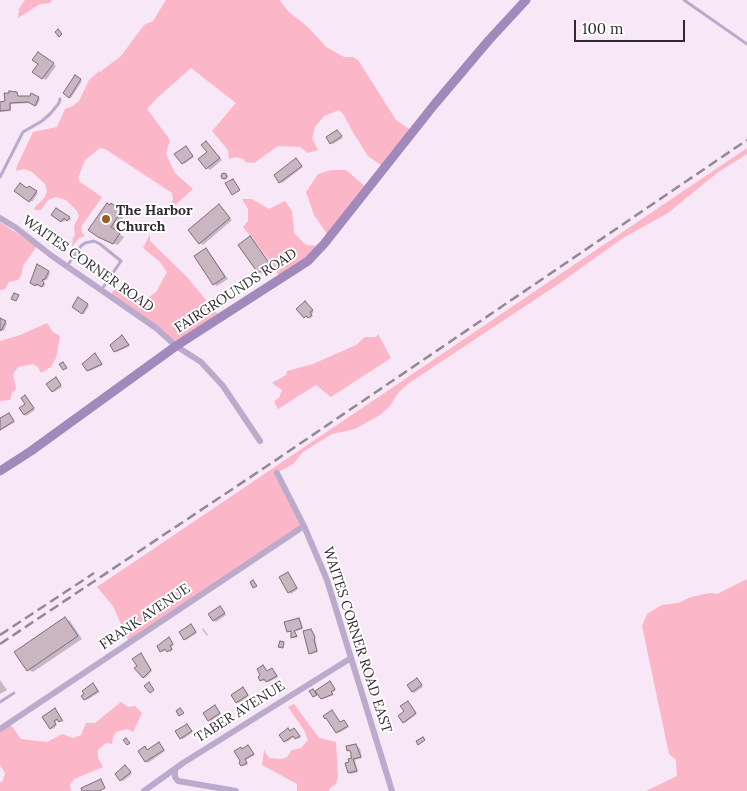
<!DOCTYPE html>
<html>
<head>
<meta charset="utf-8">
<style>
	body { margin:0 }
	#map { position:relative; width:747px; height:791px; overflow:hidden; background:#f7e7f7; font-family:Lora,serif }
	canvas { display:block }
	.scale { position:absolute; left:574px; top:20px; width:111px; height:22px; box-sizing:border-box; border:2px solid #302a30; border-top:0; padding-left:6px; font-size:15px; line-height:18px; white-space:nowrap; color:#302a30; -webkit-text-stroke:4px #fff; paint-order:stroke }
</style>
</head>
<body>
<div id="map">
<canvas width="747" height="791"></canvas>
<div class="scale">100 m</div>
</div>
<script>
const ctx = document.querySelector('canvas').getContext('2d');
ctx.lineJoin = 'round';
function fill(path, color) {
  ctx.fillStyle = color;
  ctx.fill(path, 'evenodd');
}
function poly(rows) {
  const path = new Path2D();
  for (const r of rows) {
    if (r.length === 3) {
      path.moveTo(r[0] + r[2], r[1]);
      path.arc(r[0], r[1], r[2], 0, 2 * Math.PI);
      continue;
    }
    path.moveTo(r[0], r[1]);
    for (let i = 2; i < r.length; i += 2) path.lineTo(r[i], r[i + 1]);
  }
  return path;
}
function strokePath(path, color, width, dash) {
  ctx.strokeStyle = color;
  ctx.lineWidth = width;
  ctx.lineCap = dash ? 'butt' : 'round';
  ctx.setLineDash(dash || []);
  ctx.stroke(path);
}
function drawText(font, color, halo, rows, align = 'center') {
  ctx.font = font + ' Lora,serif';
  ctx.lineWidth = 4;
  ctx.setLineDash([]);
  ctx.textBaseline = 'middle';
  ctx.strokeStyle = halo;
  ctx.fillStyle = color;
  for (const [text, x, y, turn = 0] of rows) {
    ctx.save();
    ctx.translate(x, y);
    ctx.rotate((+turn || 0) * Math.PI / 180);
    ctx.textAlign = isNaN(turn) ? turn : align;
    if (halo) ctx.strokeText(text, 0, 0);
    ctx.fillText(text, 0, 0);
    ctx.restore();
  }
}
fill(poly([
	[25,0,52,0,50,3,40,4,18,18,19,9],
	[166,0,279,0,289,12,309,28,326,47,344,57,353,57,358,60,396,120,412,131,382,166,368,156,354,134,343,114,339,110,324,116,315,127,312,138,318,150,308,153,300,147,278,146,254,163,245,162,244,159,236,157,229,159,228,150,212,131,236,103,191,68,157,98,147,109,170,140,166,154,175,173,193,189,163,216,173,200,172,193,105,149,100,148,85,160,78,178,80,182,102,197,81,227,82,233,85,236,79,238,72,247,73,237,75,236,74,226,79,216,77,211,66,200,56,197,48,200,41,210,35,210,34,208,45,197,47,191,45,184,32,172,24,169,16,171,17,166,33,132,57,127,65,109,73,106,79,101,89,80,99,71,100,72,121,56,144,25,153,21],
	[747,148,747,154,717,173,668,213,623,238,560,283,409,383,398,393,390,406,380,415,355,429,332,434,303,452,293,464,276,473,304,525,129,642,113,606,97,587],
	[332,170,346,170,367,188,366,190,324,244,320,248,306,261,280,278,271,262,243,227,248,221,248,209,242,199,252,199,269,209,285,201,292,211,294,233,306,245,321,246,329,237,314,215,306,192,318,174],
	[0,222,37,246,23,266,21,276,18,280,9,282,5,289,0,290],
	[150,234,150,241,186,276,220,317,177,345,110,295,116,288,127,290,134,299,144,301,156,292,167,272,160,262,143,248],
	[47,323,53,332,60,336,56,358,51,367,41,373,38,367,33,364,18,367,13,374,16,389,12,393,10,400,0,401,0,341,20,335],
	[378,334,391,358,331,397,316,385,278,409,274,401,279,398,282,390,272,383,286,375,287,371,313,364,356,345,365,337,376,337],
	[747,579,747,791,646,791,677,776,676,760,669,754,642,626,647,614,662,605,678,603,691,597,710,593,717,594],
	[121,702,128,707,135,706,142,713,133,732,128,729,116,732,113,737,112,744,106,743,98,750,98,758,103,767,74,779,70,785,71,791,0,791,0,783,3,780,5,773,0,765,0,728,10,724,21,739,47,742,62,734,73,738,81,735,86,723,95,723],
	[294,704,319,738,336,742,338,776,336,784,329,789,329,791,297,791,297,784,262,765,264,750,269,758,282,759,287,757,292,750,301,748,308,740,304,730,288,707]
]), '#fbb6c7');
fill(poly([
	[41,55,56,66,46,80,34,72,40,64],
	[75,77,82,81,71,98,64,93],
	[17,94,19,97,30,98,32,95,40,99,37,106,31,103,11,104,11,111,0,112,0,103,6,102],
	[337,131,343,138,333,144,331,143],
	[206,142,222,160,210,170,207,168,209,152],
	[186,147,194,157,184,164,183,163],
	[296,160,303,167,282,183,280,182],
	[225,174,228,177,225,180,222,176],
	[29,187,38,193,32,202,16,190,27,190],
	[111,205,122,212,121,213,124,216,114,230,124,237,118,245,109,242],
	[219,206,232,220,203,245,200,243],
	[57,209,71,219,70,221,66,219,64,222,53,215],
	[250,238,253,240,272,266,262,274,259,272],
	[206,250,209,252,228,279,217,286,214,284],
	[37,266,50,273,47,280,43,281,45,284,44,287,39,284,37,286,31,283],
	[78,299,89,306,84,314,73,307],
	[307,304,314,312,311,314,313,316,311,318,305,317],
	[0,320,7,323,4,331,0,329],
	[122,336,130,346,117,352,115,351],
	[97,356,103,365,90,371,88,370],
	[58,380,62,387,54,392,53,391],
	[25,396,35,410,26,416,25,414,27,404],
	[9,414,15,422,0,431,0,420],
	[288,573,298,589,291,594,280,578],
	[222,608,226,615,216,622,214,620],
	[65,619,70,621,82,639,33,672,28,670],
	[299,620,301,621,303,629,295,631,298,637,294,638,292,637,292,632,288,631],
	[191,626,197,633,186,640,185,639],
	[203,628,208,635,207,636,202,629],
	[311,630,316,638,315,638,318,652,312,654,310,653],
	[170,640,174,645,171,647,173,650,170,652,167,649,163,652,161,651],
	[142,656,152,671,145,678,143,677],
	[263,666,268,672,272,670,274,671,278,677,269,682,266,680,263,681,261,680],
	[417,679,423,687,414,693,412,691],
	[0,680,7,690,0,694],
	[330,683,336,690,332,693,334,695,323,699,318,694,314,696,315,693],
	[93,684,100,692,87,700,85,699,86,694],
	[243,689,249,696,239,703,237,702],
	[408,702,417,714,405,723,404,722],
	[215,707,221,714,211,721,209,720],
	[55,710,64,721,62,722,59,720,55,722,57,725,53,729,51,728],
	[332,712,341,723,344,721,349,727,339,733,326,718],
	[187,725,193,732,183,739,181,738],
	[294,729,301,737,298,739,295,736,287,742,285,741,288,730],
	[159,744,165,751,148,763,146,761,140,751,145,748,148,751],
	[356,745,360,749,362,758,355,760,358,772,351,774,349,772,353,755,348,750],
	[248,747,255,755,246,760,248,764,244,766,242,765,241,748,244,750],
	[127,768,132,774,123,781,121,780]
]), '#0003');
const building = poly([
	[58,29,62,34,59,37,55,32,58,29],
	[38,52,54,63,42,79,32,72,38,64,32,60,38,52],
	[75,75,81,79,69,98,63,93,75,75],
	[9,91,17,92,18,96,30,96,31,93,39,97,35,106,28,102,10,103,10,110,0,111,0,102,5,101,4,93,9,93,9,91],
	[337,130,342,136,330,144,326,137,337,130],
	[206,141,220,158,206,169,198,159,207,152,201,145,206,141],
	[186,146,193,156,182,164,174,154,186,146],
	[296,158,302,166,279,183,274,175,296,158],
	[224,176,3],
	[233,179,240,190,232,195,225,183,233,179],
	[20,183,27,188,29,186,37,191,29,202,14,191,20,183],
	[107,203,110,205,111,203,118,208,117,210,121,212,111,227,120,233,113,244,98,237,88,230,107,203],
	[219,204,230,218,199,244,188,230,219,204],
	[56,208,70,217,67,221,64,218,61,222,51,215,56,208],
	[250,236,270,264,258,273,238,245,250,236],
	[206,248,225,277,213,285,194,256,206,248],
	[37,264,49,271,45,279,42,280,44,283,42,287,36,284,35,286,30,283,37,264],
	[14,293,19,295,16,301,11,299,14,293],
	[78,297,88,304,82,314,72,307,78,297],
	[305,301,313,310,310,312,312,315,308,318,306,316,304,318,296,309,305,301],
	[0,318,6,321,1,331,0,330,0,318],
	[122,335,129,345,114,352,110,345,122,335],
	[95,353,102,364,87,371,82,364,95,353],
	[63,362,67,368,63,370,59,364,63,362],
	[56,377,61,385,52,392,46,384,56,377],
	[25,395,34,408,24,415,19,408,25,404,21,398,25,395],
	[9,413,14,421,0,430,0,418,9,413],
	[288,572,297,588,288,593,279,577,288,572],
	[253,580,257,586,253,588,250,582,253,580],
	[220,606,225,613,213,621,208,614,220,606],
	[65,617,78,636,27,671,14,652,65,617],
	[299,618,302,628,294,631,297,636,291,638,291,631,287,632,284,622,299,618],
	[191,624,196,632,184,640,179,632,191,624],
	[311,629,315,637,314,640,317,651,309,654,303,631,311,629],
	[169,637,173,644,170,646,172,649,167,652,165,649,160,652,157,646,169,637],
	[280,641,284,642,283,648,278,647,280,641],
	[141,653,151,670,143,678,134,668,137,666,132,659,141,653],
	[263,665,267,671,272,668,277,676,266,682,264,679,260,681,258,677,260,675,257,669,263,665],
	[417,678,422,685,412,692,407,685,417,678],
	[330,681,335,689,331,692,333,694,321,699,315,691,330,681],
	[149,682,154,690,150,693,144,686,149,682],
	[93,683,98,691,84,700,81,696,84,694,82,691,93,683],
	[243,687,248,695,236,703,231,695,243,687],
	[313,689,317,695,313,697,309,691,313,689],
	[408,701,416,713,403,723,398,716,404,711,400,706,408,701],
	[215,705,220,713,208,721,203,713,215,705],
	[55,708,62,720,59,722,57,719,54,721,56,724,50,729,42,717,55,708],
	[180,708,184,713,179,716,176,711,180,708],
	[332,710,340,722,344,720,348,726,336,733,326,718,325,719,323,716,332,710],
	[187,724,192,731,180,739,175,731,187,724],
	[288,728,290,731,294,728,300,736,295,739,293,736,284,742,279,735,288,728],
	[423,737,425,740,418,745,416,741,423,737],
	[126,738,130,743,127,745,123,740,126,738],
	[159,742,164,750,145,762,138,751,145,746,147,750,159,742],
	[356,744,361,757,353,759,357,771,348,773,345,763,349,762,348,759,352,758,351,757,351,753,349,750,347,751,346,746,356,744],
	[248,745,254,754,245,759,247,763,241,766,239,763,240,761,234,751,241,747,242,749,248,745],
	[125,765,131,772,120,781,115,774,125,765],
	[101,779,105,788,99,791,82,791,81,788,101,779]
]);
fill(building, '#cab6c0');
strokePath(building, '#7e6c76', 1);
strokePath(poly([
	[684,0,747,44],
	[0,177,23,132,42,121,50,114,59,103,60,99],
	[67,266,81,246,85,243,94,241,100,244,121,261,102,289],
	[0,702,14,693]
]), '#baaacc', 3);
strokePath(poly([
	[0,218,15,227,52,256,156,328,176,346,201,362,223,386,260,441],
	[277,473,304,526,327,580,392,791],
	[0,729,304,526],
	[175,770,175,777,178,781,236,791],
	[144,791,183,763,351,658]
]), '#baaacc', 6);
strokePath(poly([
	[0,471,31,451,176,346,308,261,324,244,434,105,489,40,526,0]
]), '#a189bb', 9);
strokePath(poly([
	[0,635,94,573],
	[0,644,270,464,747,140]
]), '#938893', 2.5, [10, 5]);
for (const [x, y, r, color] of [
	[106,219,5,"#9b5c23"]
]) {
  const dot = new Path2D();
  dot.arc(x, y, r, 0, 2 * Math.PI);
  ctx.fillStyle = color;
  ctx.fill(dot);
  strokePath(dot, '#fff', 2);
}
drawText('bold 14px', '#302a30', '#fff', [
	["The Harbor",116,211],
	["Church",116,227]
], 'left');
drawText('14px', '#302a30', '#fff', [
	["WAITES CORNER ROAD",88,264,35],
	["FAIRGROUNDS ROAD",236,291,-33],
	["FRANK AVENUE",145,617,-34],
	["WAITES CORNER ROAD EAST",357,640,72],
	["TABER AVENUE",240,712,-32]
]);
</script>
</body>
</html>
